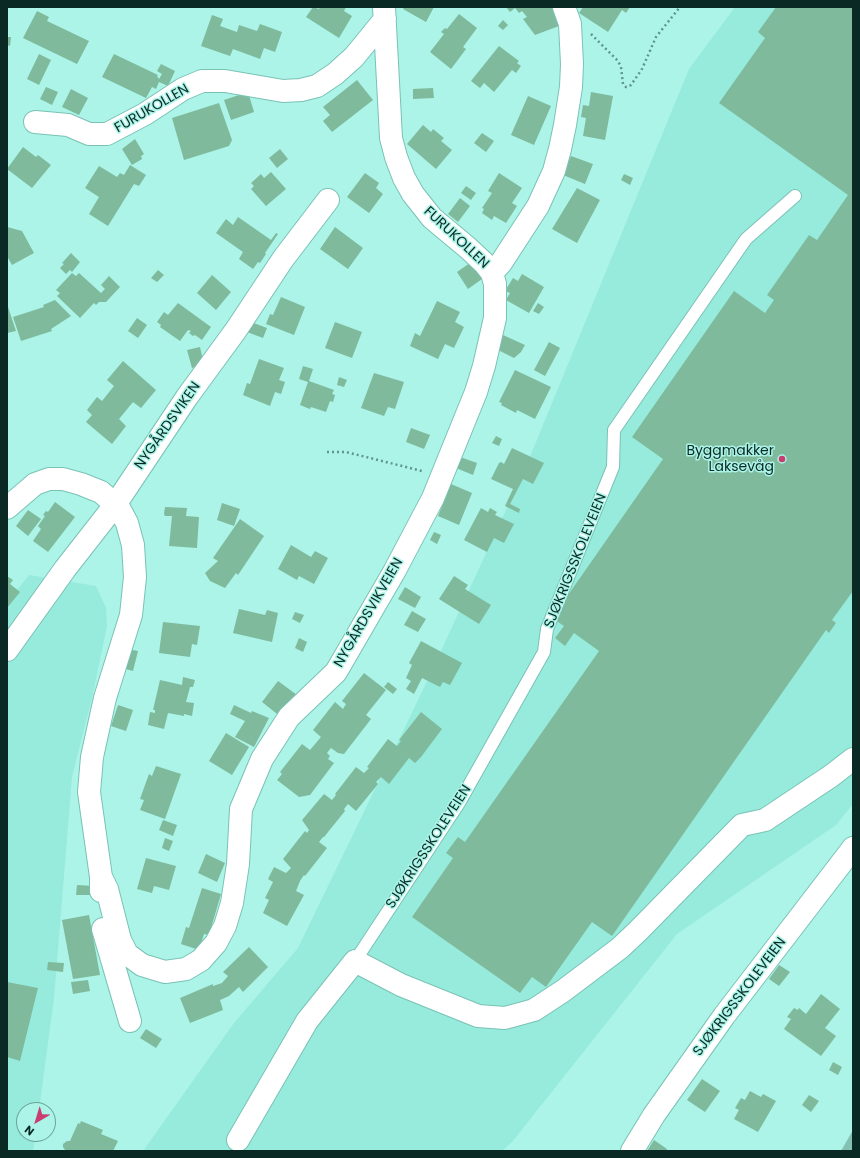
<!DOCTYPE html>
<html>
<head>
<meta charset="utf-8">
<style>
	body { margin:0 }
	#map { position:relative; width:860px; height:1158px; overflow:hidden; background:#abf4e7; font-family:Poppins,sans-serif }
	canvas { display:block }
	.frame { position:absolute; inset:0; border:8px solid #0a2925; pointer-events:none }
	.north { position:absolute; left:16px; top:1102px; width:40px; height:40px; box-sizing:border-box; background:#abf4e7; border:1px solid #6ba399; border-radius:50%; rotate:218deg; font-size:11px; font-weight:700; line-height:16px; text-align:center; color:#0a2925 }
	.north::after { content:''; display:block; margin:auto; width:14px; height:18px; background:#c93d71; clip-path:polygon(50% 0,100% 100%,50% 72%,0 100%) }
</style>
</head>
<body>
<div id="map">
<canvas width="860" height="1158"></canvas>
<div class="frame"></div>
<div class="north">N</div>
</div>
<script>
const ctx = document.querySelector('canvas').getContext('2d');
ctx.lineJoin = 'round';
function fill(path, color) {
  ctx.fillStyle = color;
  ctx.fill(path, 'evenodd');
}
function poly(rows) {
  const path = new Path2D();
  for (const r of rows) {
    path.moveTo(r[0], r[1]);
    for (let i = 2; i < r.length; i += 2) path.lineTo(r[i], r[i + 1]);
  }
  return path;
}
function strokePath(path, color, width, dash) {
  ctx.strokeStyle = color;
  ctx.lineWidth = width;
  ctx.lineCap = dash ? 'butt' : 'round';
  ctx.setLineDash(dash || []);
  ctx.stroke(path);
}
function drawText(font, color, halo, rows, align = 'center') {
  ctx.font = font + ' Poppins,sans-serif';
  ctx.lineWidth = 3;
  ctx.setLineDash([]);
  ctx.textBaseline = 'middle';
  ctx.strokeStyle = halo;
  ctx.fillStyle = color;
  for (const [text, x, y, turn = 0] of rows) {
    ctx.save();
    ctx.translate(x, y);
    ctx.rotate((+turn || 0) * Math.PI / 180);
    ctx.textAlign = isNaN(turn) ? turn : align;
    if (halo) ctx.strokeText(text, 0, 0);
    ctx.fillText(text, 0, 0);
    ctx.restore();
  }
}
fill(poly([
	[735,7,853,7,853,804,836,825,677,934,512,1142,502,1151,143,1151,234,1023,298,948,422,692,525,469,689,69],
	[29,575,96,586,106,608,107,626,92,698,72,777,54,998,39,1110,24,1110,24,1134,36,1134,33,1151,7,1151,7,603]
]), '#97ebdc');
fill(poly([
	[853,1130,853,1151,841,1151]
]), '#85c0b5');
fill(poly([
	[313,7,319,9,320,7,346,7,344,11,352,16,339,38,306,17],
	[404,7,434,7,426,22,403,9],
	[506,7,555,7,562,16,559,26,535,35,523,19,527,17,522,11,519,13,515,8,510,12],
	[583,7,630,7,626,13,622,10,608,32,579,13],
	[776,7,853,7,853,591,832,620,836,623,829,633,826,630,612,936,592,922,546,987,532,977,520,993,412,917,453,858,446,853,458,837,465,842,599,651,574,633,565,646,555,638,564,626,552,618,663,459,632,437,734,291,765,313,774,300,767,295,809,235,817,240,848,195,719,103,765,38,758,32],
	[37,11,49,17,47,21,89,41,77,64,23,38],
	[459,14,477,28,463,47,466,49,451,69,430,52,444,34,441,32,445,28,447,29],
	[212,15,223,19,220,26,237,32,239,25,257,31,260,24,282,32,275,52,264,48,260,59,233,49,230,56,201,46],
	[503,20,508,25,503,30,498,26],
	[7,37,11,37,10,46,7,45],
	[499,46,519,61,517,63,521,66,516,73,512,70,494,92,484,83,480,88,471,81],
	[39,54,51,60,39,85,27,79],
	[114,54,158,75,157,76,159,79,162,74,157,71,161,64,175,71,168,86,159,82,156,89,152,87,146,98,102,77],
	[357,80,373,100,332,132,323,121,330,115,323,107],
	[46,87,58,92,52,105,40,99],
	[433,88,434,98,413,99,413,89],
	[71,89,88,98,79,115,62,107],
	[248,92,254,112,231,120,224,100],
	[591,92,613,96,605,140,583,136,586,118,581,117,583,105,589,106],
	[528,96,551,106,534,145,511,135],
	[219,103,232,140,229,146,184,160,172,118],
	[423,125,431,132,433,129,444,138,441,141,452,150,436,169,407,144],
	[482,133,494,141,486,152,474,143],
	[135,139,144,154,141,156,142,159,132,165,122,149],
	[23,147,36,157,38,155,51,165,32,188,7,169],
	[280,149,288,159,277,168,269,158],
	[571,156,593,164,585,184,563,175],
	[130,165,146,175,139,186,134,184,108,226,89,214,99,197,85,188,99,166,117,177,120,173,124,175],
	[271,172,286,189,266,206,251,189,254,186,251,183,261,174,264,178],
	[365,173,379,183,376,188,383,194,369,213,347,197],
	[499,173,522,188,512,203,517,206,506,223,494,216,492,220,482,213,484,209,482,208,492,193,488,191],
	[624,174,633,178,630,185,621,180],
	[466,186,476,193,471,200,461,193],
	[577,188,600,200,577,243,552,229],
	[460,198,470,206,458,222,448,214],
	[238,217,271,240,276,233,278,234,265,253,266,254,260,263,258,262,253,269,239,259,243,252,216,233,226,219,233,225],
	[7,227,22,231,34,253,12,265,7,256],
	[335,227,363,248,348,269,320,249],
	[71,253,80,262,72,272,70,270,66,274,60,268,64,264,62,263],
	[470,263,482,279,468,289,457,272],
	[158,270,164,275,157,282,151,278],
	[72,273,76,276,79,273,101,293,105,289,101,285,109,276,120,287,106,302,99,302,96,305,94,303,80,318,57,296,60,293,56,290],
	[522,274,544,287,529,313,506,300,510,293,505,291,513,278,518,281],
	[212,275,231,292,216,310,197,293],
	[281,297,305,307,294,335,266,324,270,314,273,315],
	[55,300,71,316,51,329,52,331,21,341,13,317,44,307,43,305],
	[437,301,460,312,455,322,464,327,454,348,445,344,438,359,410,346,415,333,420,336],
	[178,303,211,327,202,340,195,335,193,336,189,333,191,331,188,330,180,341,160,327,161,325,157,322,164,312,168,315],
	[538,303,544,307,539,314,533,311],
	[7,307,8,307,16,331,7,333],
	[137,318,147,325,138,338,128,331],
	[251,322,267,328,263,338,247,332],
	[335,322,362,332,352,358,325,348],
	[503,335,525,345,521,352,514,358,496,349],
	[549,342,560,348,545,376,534,370],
	[200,347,204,365,192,368,187,350],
	[259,359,284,368,279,380,285,382,281,394,275,392,270,406,243,395,247,383,250,384],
	[123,361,156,390,141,408,133,402,119,419,126,426,112,444,86,422,92,415,87,410,97,397,102,401,114,386,107,380],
	[303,366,313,369,309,381,334,390,332,394,335,395,333,402,330,401,326,412,311,407,310,409,300,405,308,382,299,379],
	[515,370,551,387,535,419,517,410,516,413,501,405,502,403,499,402],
	[374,373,404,382,395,409,388,407,384,416,361,408],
	[339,377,347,380,344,387,337,385],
	[411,428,430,435,424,449,406,442],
	[496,436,502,439,499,446,492,443],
	[512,448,544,463,533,484,523,479,510,504,520,509,519,513,505,506,513,489,491,479,499,463,501,462,504,464],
	[460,457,477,463,473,475,456,468],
	[451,484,472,493,459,525,438,516],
	[55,502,75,517,48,552,33,541,41,529,38,526,45,516,43,515,46,511,48,512],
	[222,503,240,509,234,526,217,520],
	[165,507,187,508,186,516,199,517,197,548,169,546,172,516,165,516,164,514],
	[481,508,488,512,490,508,497,512,495,515,514,524,504,543,494,538,487,552,464,540],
	[28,510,41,519,28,536,16,526],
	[240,519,264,536,238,575,236,573,225,588,210,581,205,573,218,561,213,558],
	[434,532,441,535,437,544,430,540],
	[291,545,311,557,315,551,328,558,314,584,299,576,297,580,278,569],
	[7,576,13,580,10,584,20,592,7,608],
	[454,576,468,585,465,589,491,605,479,624,439,599],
	[405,587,421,597,415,608,398,599],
	[239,609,265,615,267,610,278,613,272,642,233,633],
	[412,611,426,619,418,632,404,625],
	[295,612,304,615,300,623,292,619],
	[163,622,200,626,197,645,192,644,190,657,159,653],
	[299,638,307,642,303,652,295,648],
	[421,641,462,663,450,685,443,682,440,687,422,678,414,694,406,689,411,681,406,678,412,665,409,663],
	[127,649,138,651,133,671,122,668],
	[364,673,386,690,366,715,371,719,344,754,338,753,331,748,327,753,330,756,328,759,334,763,310,795,299,797,277,780,282,774,280,772,302,744,310,750,321,737,313,730,335,702,343,709,346,704,342,701],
	[183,677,195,680,193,687,190,687,186,702,194,703,192,716,184,714,184,716,168,713,164,729,148,725,150,712,155,713,155,710,153,710,160,680,182,685],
	[278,681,297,695,281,717,262,702],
	[388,682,397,689,393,694,384,687],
	[118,705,133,710,126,731,111,726],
	[234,705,251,713,252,711,269,718,254,747,235,737,245,721,230,714],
	[421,712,442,729,421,757,415,763,409,758,389,784,381,777,376,782,378,784,356,811,348,804,344,809,345,811,324,837,323,837,319,842,327,848,305,876,304,875,300,881,296,891,304,895,287,926,263,913,269,900,265,898,273,882,268,879,274,867,286,873,291,868,283,859,305,831,307,833,309,830,302,820,324,794,332,800,336,795,335,794,356,767,364,773,369,768,367,767,388,739,397,746,401,741,399,740],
	[226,733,249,747,232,775,209,761],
	[156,766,181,774,165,819,140,810,144,800,140,799,149,774,152,776],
	[163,820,177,825,173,836,159,830],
	[165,838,173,841,169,851,162,848],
	[206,854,225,863,217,882,198,873],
	[146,858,176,866,169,890,154,886,152,893,137,889],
	[77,885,94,886,93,895,76,895],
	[202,888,221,894,209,935,204,934,199,950,181,944,186,927,189,928],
	[89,915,100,975,73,979,62,920],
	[249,947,268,967,243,992,239,987,229,996,220,1000,223,1010,190,1023,180,998,213,984,213,986,222,983,228,976,223,972],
	[48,962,64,963,63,972,47,970],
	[779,965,790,972,779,986,769,979],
	[88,980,90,991,73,994,71,982],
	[7,982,38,988,20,1061,7,1057],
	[821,994,840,1009,825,1028,836,1036,821,1056,784,1029,791,1019,787,1017,794,1008,798,1010,799,1008,806,1014],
	[146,1029,162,1039,156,1048,140,1038],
	[833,1062,842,1067,838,1075,829,1070],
	[702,1079,720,1091,705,1112,687,1100],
	[750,1091,761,1097,763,1094,776,1101,758,1132,734,1119,739,1110,735,1108,741,1098,745,1100],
	[809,1095,819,1101,811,1112,802,1105],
	[81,1121,103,1130,101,1134,118,1141,113,1151,67,1151,65,1150,63,1147,63,1144,67,1141,70,1141,78,1123,80,1124],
	[654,1140,667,1149,666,1151,647,1151]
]), '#7fba9c');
const service = poly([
	[355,961,459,803,544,652,547,629,613,467,614,430,746,239,795,196]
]);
const minor = poly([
	[35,122,68,125,89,134,107,134,145,114,183,89,202,81,225,81,283,91,301,90,317,86,335,74,354,57,385,19],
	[492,273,501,263,538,206,554,171,560,149,565,125,571,87,572,64,570,24,564,7],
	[7,508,35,484,49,479,63,479,81,484,101,492,119,508,127,523,133,545,135,577,131,615,105,698,92,757,89,792,101,877,101,891],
	[7,650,65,569,115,505,187,397,236,330,283,259,328,200],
	[101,877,107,889,120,940,127,954,142,965,165,972,186,969,201,960,216,943,225,926,232,903,238,864,241,809,262,759,289,717,336,672,394,572,433,498,476,392,484,366,495,318,495,284,492,273,484,263,468,248,432,218,413,194,404,178,396,157,391,138,384,7],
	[103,929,130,1021],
	[238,1140,307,1021,355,961,401,985,478,1016,505,1018,534,1010,563,991,620,948,638,931,742,825,765,820,831,776,853,759],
	[632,1151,654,1115,724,1016,853,848]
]);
strokePath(service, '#7ac2b6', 14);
strokePath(minor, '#7ac2b6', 24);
strokePath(poly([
	[591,34,618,61,621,67,623,84,626,87,631,85,642,69,656,37,680,7],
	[327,452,346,452,422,471]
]), '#60958c', 2.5, [2, 3]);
strokePath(service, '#fff', 12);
strokePath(minor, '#fff', 22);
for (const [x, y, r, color] of [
	[782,459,4,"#c93d71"]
]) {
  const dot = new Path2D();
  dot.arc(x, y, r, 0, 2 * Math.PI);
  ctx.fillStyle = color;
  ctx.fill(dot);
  strokePath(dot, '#abf4e7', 1.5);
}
drawText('14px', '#0a2925', '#abf4e7', [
	["FURUKOLLEN",152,109,-30],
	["FURUKOLLEN",456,238,43],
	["NYGÅRDSVIKEN",168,426,-55],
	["SJØKRIGSSKOLEVEIEN",576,561,-68],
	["NYGÅRDSVIKVEIEN",369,613,-60],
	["SJØKRIGSSKOLEVEIEN",429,847,-57],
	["SJØKRIGSSKOLEVEIEN",740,997,-53]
]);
drawText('14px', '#0a2925', '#abf4e7', [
	["Byggmakker",774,451],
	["Laksevåg",774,467]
], 'right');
</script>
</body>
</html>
